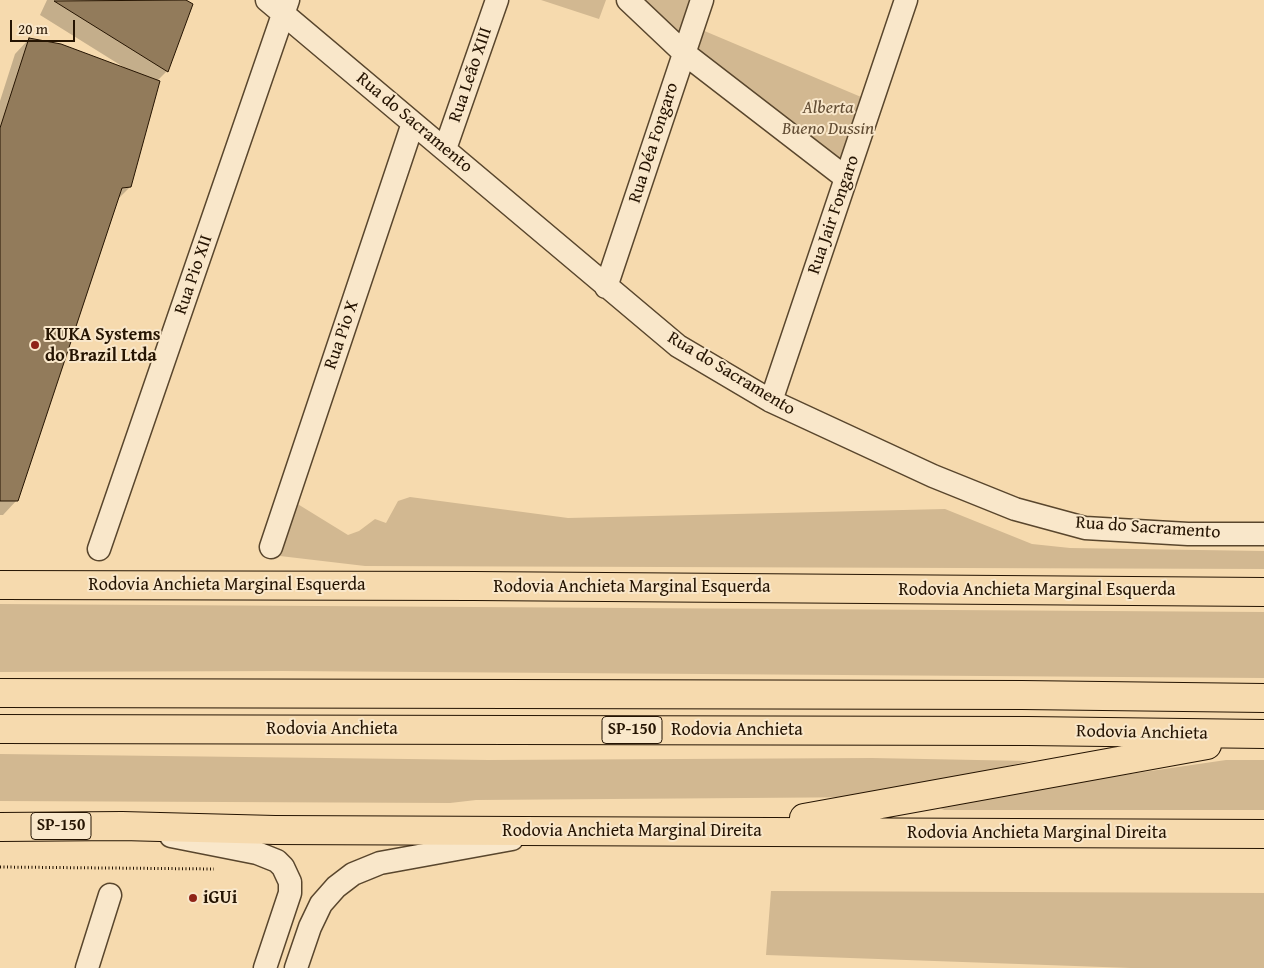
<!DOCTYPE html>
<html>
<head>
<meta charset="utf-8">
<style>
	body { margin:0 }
	#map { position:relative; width:1264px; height:968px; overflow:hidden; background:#f6daae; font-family:"Gentium Book Plus",serif }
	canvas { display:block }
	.scale { position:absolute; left:10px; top:20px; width:65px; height:22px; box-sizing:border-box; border:2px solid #251402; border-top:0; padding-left:6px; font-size:15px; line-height:18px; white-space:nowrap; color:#251402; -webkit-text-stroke:4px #f9e7ca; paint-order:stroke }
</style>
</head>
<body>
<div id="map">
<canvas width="1264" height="968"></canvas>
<div class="scale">20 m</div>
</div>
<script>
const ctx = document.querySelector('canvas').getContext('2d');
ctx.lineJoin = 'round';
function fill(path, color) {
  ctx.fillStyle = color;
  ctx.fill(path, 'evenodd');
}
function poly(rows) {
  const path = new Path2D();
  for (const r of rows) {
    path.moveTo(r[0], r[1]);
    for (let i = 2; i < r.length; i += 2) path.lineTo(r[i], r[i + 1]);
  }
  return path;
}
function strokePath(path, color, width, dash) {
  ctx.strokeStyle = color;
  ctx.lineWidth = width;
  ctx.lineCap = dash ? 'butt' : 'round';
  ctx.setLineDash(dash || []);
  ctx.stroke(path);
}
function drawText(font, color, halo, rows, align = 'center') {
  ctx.font = font + ' "Gentium Book Plus",serif';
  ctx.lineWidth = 4;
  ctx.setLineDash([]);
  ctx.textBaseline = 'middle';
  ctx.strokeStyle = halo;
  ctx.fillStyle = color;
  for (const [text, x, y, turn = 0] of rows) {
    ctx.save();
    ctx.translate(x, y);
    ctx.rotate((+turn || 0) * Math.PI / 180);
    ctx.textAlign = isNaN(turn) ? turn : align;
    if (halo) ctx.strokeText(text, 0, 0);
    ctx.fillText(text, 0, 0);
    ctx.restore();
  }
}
fill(poly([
	[541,0,606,0,599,19],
	[630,0,690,0,699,5,684,51],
	[695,27,873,102,846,174,686,52],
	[410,497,568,518,945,509,1032,544,1070,548,1264,551,1264,569,365,566,280,556,296,503,348,535,359,531,375,519,386,523,398,501],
	[0,604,1264,612,1264,678,283,671,0,672],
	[0,754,489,760,872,758,1029,761,879,797,476,800,450,803,0,801],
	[1226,760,1264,760,1264,810,944,810,936,806,945,801],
	[771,891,1264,893,1264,968,1131,968,766,955]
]), '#d2b891');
fill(poly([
	[47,0,184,0,192,5,167,71,157,81,130,187,117,200,17,500,3,515,0,515,0,101,15,54,29,39,125,68,40,15]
]), '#0003');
const building = poly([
	[186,0,193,4,168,72,54,1,186,0],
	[29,38,61,44,160,81,131,187,122,188,18,501,0,501,0,128,29,38]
]);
fill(building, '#927b5b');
strokePath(building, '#251402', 1);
const minor = poly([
	[267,0,678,346,771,401,933,476,1015,509,1085,528,1188,534,1264,534],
	[628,0,684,53,846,178],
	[445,149,497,0],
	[606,287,702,0],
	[771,401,906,0],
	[271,547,413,123],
	[99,549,288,0],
	[171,836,257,853,277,861,283,867,290,882,290,893,265,968],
	[87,968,110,895],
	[296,968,310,927,321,904,336,887,353,874,380,863,512,839]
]);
const highway = poly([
	[0,585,474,586,1264,592],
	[0,693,1022,695,1264,698],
	[0,729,1028,731,1264,734],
	[804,818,1207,745],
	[0,827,122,826,275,830,1264,834]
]);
strokePath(minor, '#59462d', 25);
strokePath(highway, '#251402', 30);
strokePath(poly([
	[0,867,214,869]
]), '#251402', 3, [1, 2.5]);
strokePath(minor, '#f9e7ca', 22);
strokePath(highway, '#f6daae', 28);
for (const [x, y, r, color] of [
	[35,345,5,"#8f2418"],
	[193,898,5,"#8f2418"]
]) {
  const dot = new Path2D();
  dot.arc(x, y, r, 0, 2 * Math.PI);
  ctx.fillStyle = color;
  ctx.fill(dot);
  strokePath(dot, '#f9e7ca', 2);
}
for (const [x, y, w] of [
	[632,730,60],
	[61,826,60]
]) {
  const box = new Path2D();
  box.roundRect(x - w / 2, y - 13.5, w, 27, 4);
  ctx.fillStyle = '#f9e7ca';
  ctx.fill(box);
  strokePath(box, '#251402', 1);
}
drawText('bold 16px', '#251402', null, [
	["SP-150",632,730],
	["SP-150",61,826]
]);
drawText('18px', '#251402', '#f9e7ca', [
	["Rua Leão XIII",471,75,-71],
	["Rua do Sacramento",414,123,40],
	["Rua Déa Fongaro",654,143,-72],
	["Rua Jair Fongaro",834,215,-71],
	["Rua Pio XII",194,275,-71],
	["Rua Pio X",342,335,-71],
	["Rua do Sacramento",731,374,31],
	["Rua do Sacramento",1148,528,4],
	["Rodovia Anchieta Marginal Esquerda",227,585],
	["Rodovia Anchieta Marginal Esquerda",632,587],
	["Rodovia Anchieta Marginal Esquerda",1037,590],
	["Rodovia Anchieta",332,729],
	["Rodovia Anchieta",737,730],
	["Rodovia Anchieta",1142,733,1],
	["Rodovia Anchieta Marginal Direita",632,831],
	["Rodovia Anchieta Marginal Direita",1037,833]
]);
drawText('italic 18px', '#624d34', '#f9e7ca', [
	["Alberta",828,108],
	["Bueno Dussin",828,129]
]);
drawText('bold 18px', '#251402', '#f9e7ca', [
	["KUKA Systems",45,335],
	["do Brazil Ltda",45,356],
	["iGUi",203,898]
], 'left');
</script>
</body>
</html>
